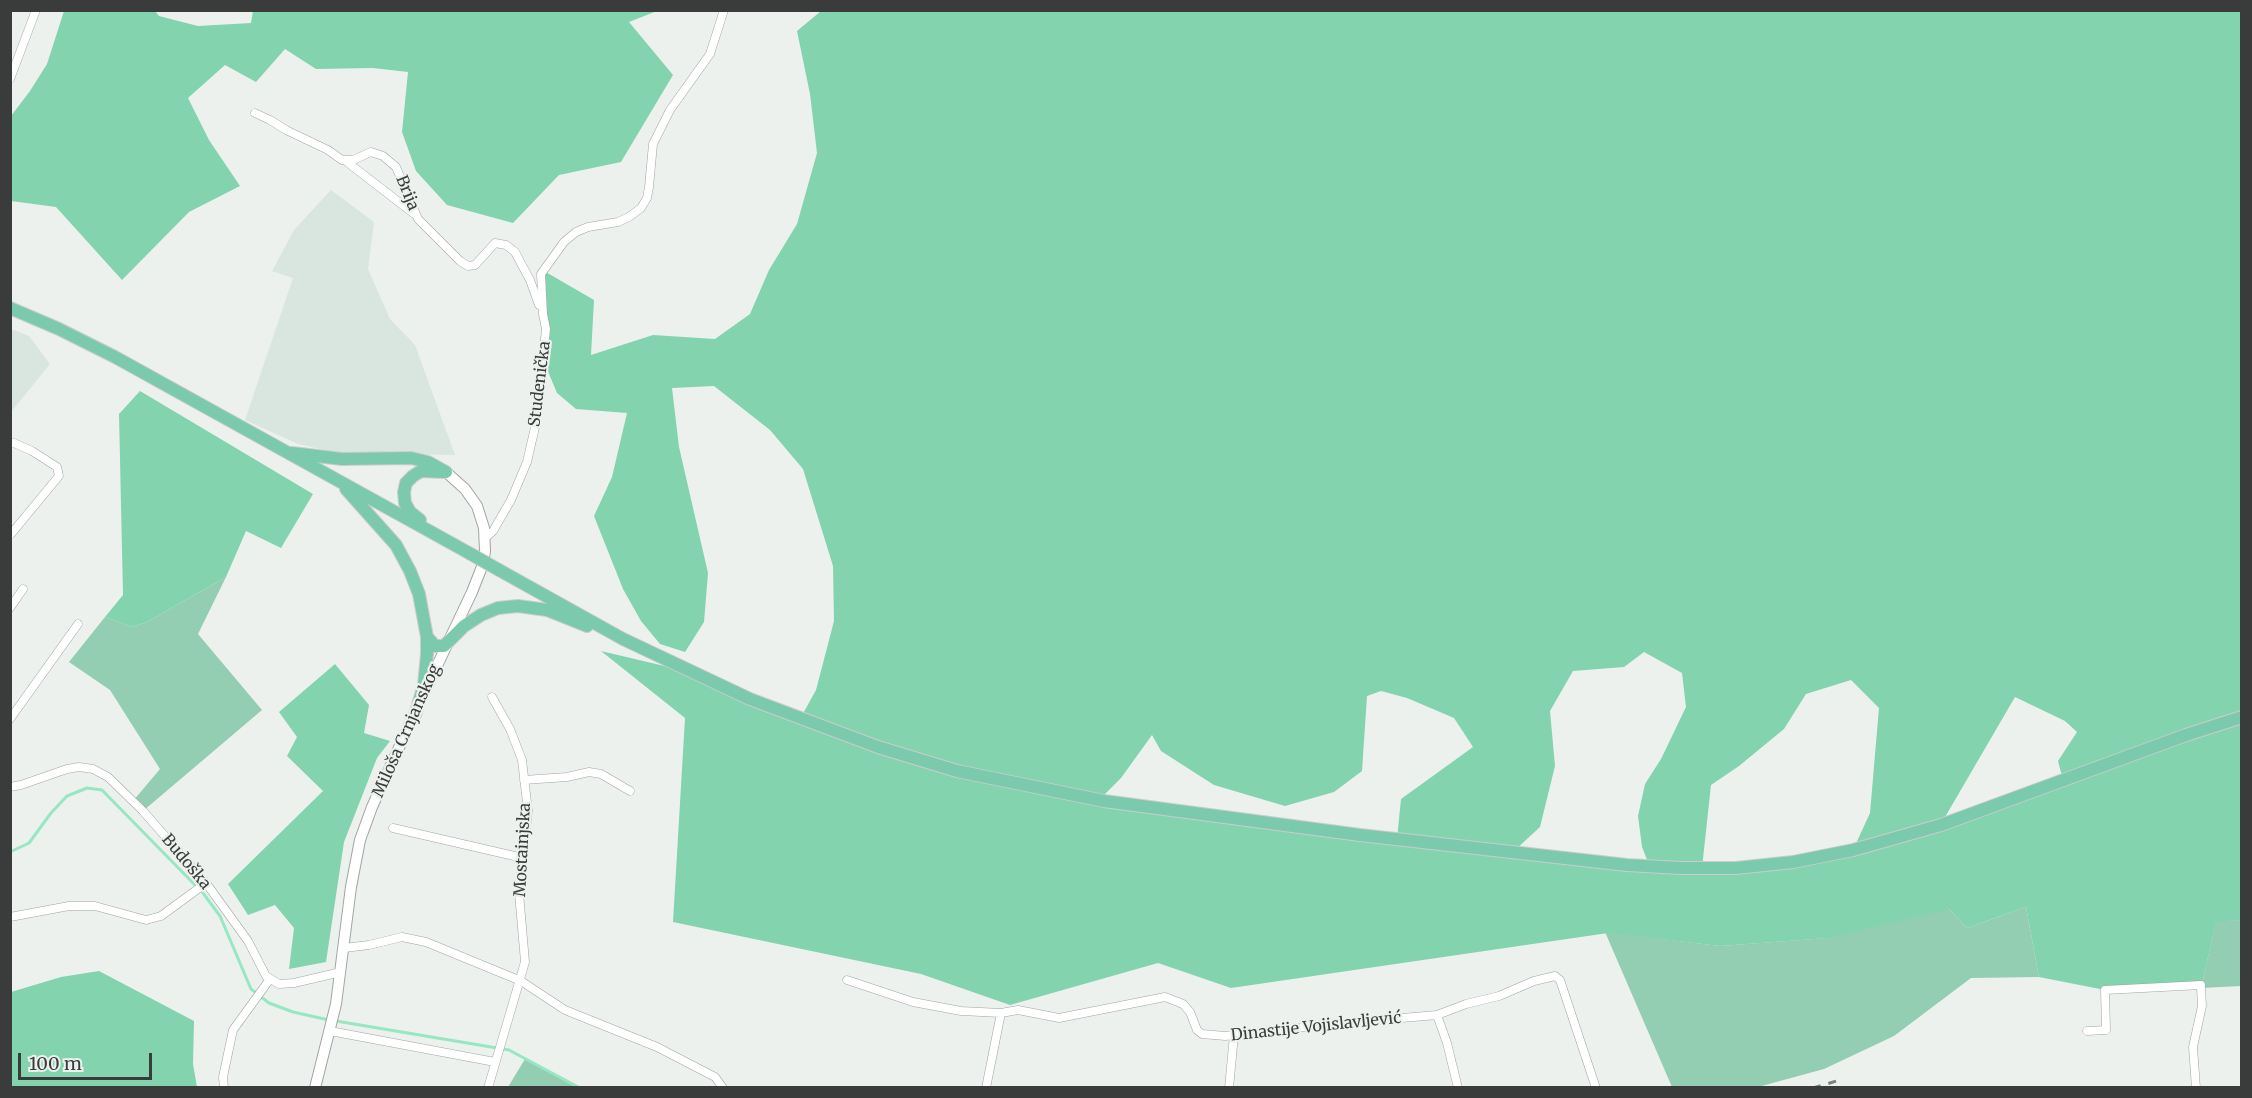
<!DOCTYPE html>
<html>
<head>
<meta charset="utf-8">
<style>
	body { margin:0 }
	#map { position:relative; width:2252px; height:1098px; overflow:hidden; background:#ecf1ee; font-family:Merriweather,serif }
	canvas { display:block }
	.frame { position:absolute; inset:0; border:12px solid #3a3c3b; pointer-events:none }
	.scale { position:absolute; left:18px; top:1053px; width:134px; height:27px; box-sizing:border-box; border:3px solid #3a3c3b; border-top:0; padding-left:8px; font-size:18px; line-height:21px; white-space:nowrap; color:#3a3c3b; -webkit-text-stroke:4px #ecf1ee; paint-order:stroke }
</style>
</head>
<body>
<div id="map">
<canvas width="2252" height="1098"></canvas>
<div class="frame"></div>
<div class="scale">100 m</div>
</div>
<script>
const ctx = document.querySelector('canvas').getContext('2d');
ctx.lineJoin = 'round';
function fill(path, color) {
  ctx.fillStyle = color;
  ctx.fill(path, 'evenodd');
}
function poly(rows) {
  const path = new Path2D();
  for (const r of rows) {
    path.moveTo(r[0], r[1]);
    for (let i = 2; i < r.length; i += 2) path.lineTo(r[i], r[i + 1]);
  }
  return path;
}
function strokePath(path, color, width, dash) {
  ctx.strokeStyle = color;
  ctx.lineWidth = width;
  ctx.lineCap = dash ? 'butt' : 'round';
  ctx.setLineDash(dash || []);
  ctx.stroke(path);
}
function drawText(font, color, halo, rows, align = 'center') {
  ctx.font = font + ' Merriweather,serif';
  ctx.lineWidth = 4.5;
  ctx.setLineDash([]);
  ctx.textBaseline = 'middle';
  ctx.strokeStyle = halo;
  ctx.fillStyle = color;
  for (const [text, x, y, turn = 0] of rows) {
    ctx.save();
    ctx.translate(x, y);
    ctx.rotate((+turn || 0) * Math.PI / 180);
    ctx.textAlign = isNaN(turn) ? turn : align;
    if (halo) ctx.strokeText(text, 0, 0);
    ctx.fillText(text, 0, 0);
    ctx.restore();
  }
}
fill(poly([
	[331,190,374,222,368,269,390,319,415,345,455,455,337,453,298,444,245,420,293,278,272,271,294,230],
	[11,329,29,336,50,364,11,412]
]), '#d9e6df');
fill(poly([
	[226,577,198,634,262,710,143,811,133,801,160,769,110,690,69,662,105,617,132,627,147,622],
	[1947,907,1967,928,2026,907,2039,977,1971,978,1894,1036,1824,1069,1758,1087,1672,1087,1605,932,1720,946,1827,938],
	[2241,920,2241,986,2201,988,2216,921],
	[525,1059,580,1087,508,1087]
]), '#93ceb2');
fill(poly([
	[253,11,657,11,629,22,673,75,621,162,559,175,513,223,447,205,416,171,402,132,408,72,373,68,316,69,285,49,256,82,225,65,188,98,209,140,240,186,189,212,122,280,56,207,11,201,11,116,30,91,47,64,64,11,155,11,159,16,198,26,251,23],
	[821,11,2241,11,2241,920,2216,922,2201,988,2105,990,2039,977,2026,907,1967,928,1949,909,1829,938,1720,946,1608,933,1231,988,1158,963,1010,1005,921,974,673,922,685,718,601,651,694,673,800,719,816,690,834,621,833,566,803,469,770,430,714,386,672,388,679,447,708,573,704,622,685,652,660,644,641,621,623,589,594,516,612,477,627,413,576,409,557,393,544,362,544,271,594,300,591,355,653,335,715,339,750,314,769,270,797,224,817,153,810,94,797,31],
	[1644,652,1682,673,1686,707,1661,759,1645,784,1638,816,1642,847,1650,867,1513,852,1540,827,1555,766,1550,711,1573,671,1624,667],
	[1851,680,1879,708,1870,813,1853,850,1702,868,1711,785,1739,766,1784,729,1806,694],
	[1381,691,1407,698,1454,718,1473,747,1401,799,1397,839,1101,798,1121,778,1152,735,1161,751,1214,785,1285,806,1334,792,1362,771,1367,696],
	[2015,697,2065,721,2077,732,2058,761,2063,780,1941,824],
	[140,391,313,494,281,548,246,531,226,577,147,622,132,627,105,617,123,595,119,414],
	[335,664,369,705,364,733,390,741,377,758,344,842,326,962,289,969,294,928,275,905,248,915,228,884,323,791,287,756,297,737,279,712],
	[99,971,194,1021,193,1064,197,1087,11,1087,11,992,61,977]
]), '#83d3af');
strokePath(poly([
	[10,852,29,843,51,813,67,796,87,788,102,790,196,886],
	[203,893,220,916,251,989,269,1003,293,1012,329,1020],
	[336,1021,509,1050,580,1088]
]), '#97e7c2', 3);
const street = poly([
	[10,79,36,10],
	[255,113,270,120,286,130,328,150,342,160,353,160,371,152,383,156,396,167,418,219,460,261,468,266,475,265,495,243,506,245,515,252,530,280,539,305],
	[347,162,413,213],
	[10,444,14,443,32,451,57,467,59,476,11,534],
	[485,538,493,531,511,500,527,462,536,423,546,329,543,314,541,274,564,242,576,232,588,227,618,222,629,217,641,208,647,198,649,187,653,144,670,110,710,54,724,10],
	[10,608,23,589],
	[10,719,78,624],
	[524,780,567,777,589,772,601,774,630,791],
	[10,787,21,785,67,769,79,767,93,769,108,777,143,811,206,883,248,941,266,976,279,984,294,983,341,972],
	[393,828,523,858],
	[10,917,69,906,95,906,146,920,161,916,206,883],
	[344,948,369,945,402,937,426,942,521,981,565,1010,657,1047,715,1077,723,1088],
	[847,980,913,1002,961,1011,1001,1013,1018,1010,1059,1018,1165,997,1183,1004,1190,1012,1197,1030,1202,1034,1225,1036,1332,1024,1437,1015,1466,1004,1499,996,1534,981,1555,976,1560,980,1596,1088],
	[1437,1015,1447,1043,1458,1088],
	[330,1031,495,1062],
	[2087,1031,2106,1030,2105,990,2201,985],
	[224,1088,223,1077,233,1030,270,979],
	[488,1088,525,962,519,893,528,811,522,760,510,729,492,697],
	[986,1088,1001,1013],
	[1229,1088,1234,1035],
	[2196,1088,2193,1047,2202,1006,2201,988]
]);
const secondary = poly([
	[426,689,472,592,483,564,485,551,484,528,477,506,465,489,446,472],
	[315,1088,336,1004,351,887,360,840,372,807,417,708]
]);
const primary = poly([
	[10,308,59,329,115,357,469,553],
	[292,453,342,459,411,458,428,462,446,472],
	[346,489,396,545,410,571,419,594,427,637,427,654,424,685,415,715],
	[420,520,410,512,405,503,404,492,406,483,413,476,421,471,443,472],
	[499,570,623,639,750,699,878,747,957,771,1104,801,1360,835,1627,865,1681,868,1736,868,1793,862,1853,850,1941,825,2186,735,2242,717],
	[427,637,435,646,444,646,464,626,481,615,498,608,518,606,547,610,587,626]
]);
strokePath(street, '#a0a5a2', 9);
strokePath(secondary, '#a0a5a2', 12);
strokePath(primary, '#ccc', 14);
strokePath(street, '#fff', 8);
strokePath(secondary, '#fff', 10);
strokePath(primary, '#7ccaae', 12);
strokePath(poly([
	[1813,1088,1840,1080]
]), '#7d807e', 3, [8, 8]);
const primaryBridge = poly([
	[469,553,499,570]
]);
strokePath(primaryBridge, '#ccc', 14, []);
strokePath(primaryBridge, '#7ccaae', 12);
drawText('16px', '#3a3c3b', '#ecf1ee', [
	["Brija",407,193,68],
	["Studenička",540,384,-83],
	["Miloša Crnjanskog",407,731,-66],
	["Mostainjska",523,850,-87],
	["Budoška",186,862,50],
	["Dinastije Vojislavljević",1316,1027,-6]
]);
</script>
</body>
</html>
